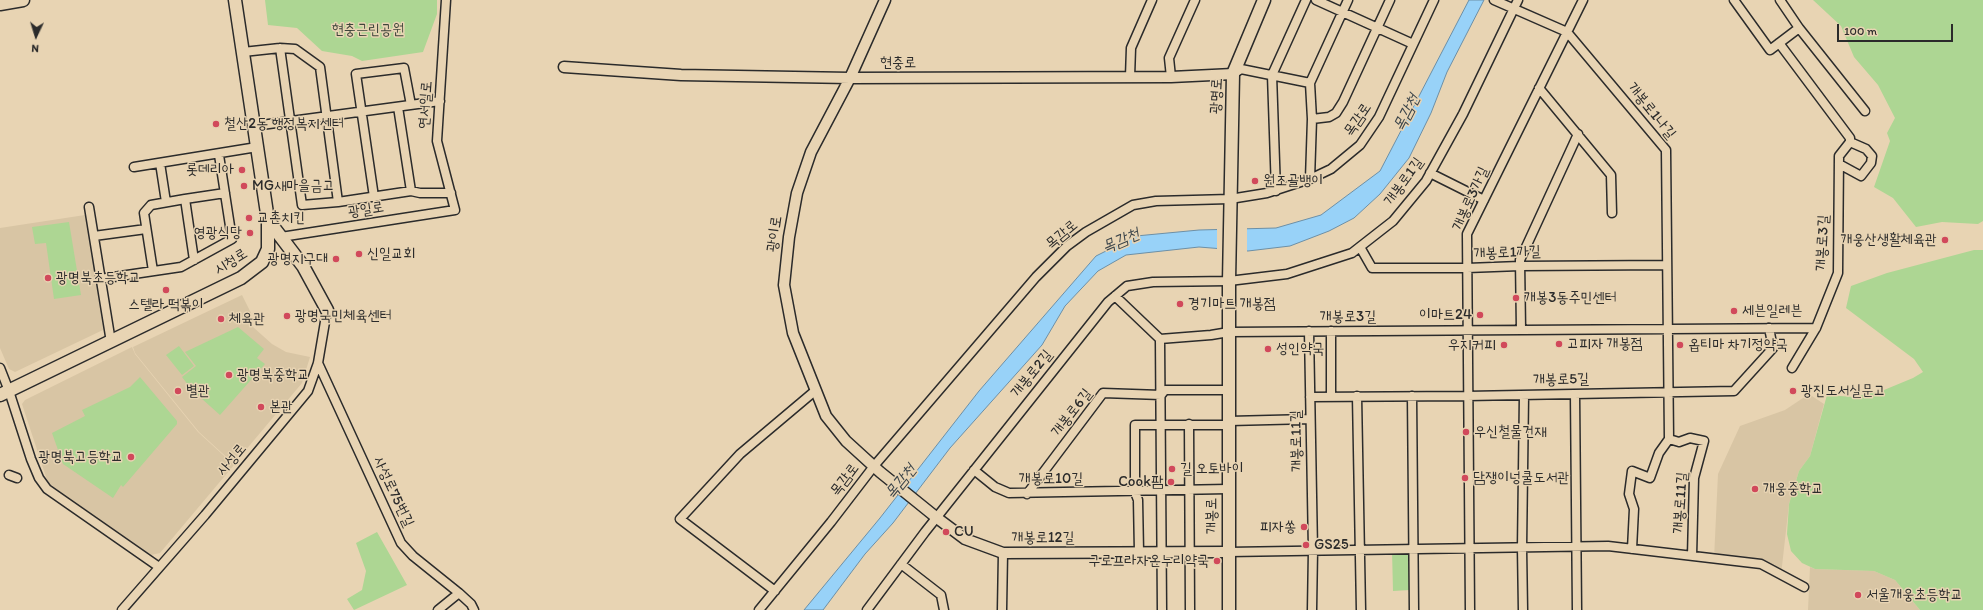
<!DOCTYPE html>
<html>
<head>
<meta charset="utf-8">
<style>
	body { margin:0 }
	#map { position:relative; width:1983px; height:610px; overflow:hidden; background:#e8d4b3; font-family:Itim,sans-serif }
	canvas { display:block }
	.north { position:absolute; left:16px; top:16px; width:40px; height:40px; -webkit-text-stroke:3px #e8d4b3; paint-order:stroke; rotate:184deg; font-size:11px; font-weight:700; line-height:16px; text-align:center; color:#2b2b2b }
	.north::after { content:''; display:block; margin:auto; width:14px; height:18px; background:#2b2b2b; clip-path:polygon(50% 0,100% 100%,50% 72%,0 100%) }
	.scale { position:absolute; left:1837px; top:24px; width:116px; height:18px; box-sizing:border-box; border:2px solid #2b2b2b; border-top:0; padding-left:5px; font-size:12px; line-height:14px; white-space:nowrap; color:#2b2b2b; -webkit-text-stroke:3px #e8d4b3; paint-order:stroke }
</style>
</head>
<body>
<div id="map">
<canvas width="1983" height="610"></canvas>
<div class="north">N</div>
<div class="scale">100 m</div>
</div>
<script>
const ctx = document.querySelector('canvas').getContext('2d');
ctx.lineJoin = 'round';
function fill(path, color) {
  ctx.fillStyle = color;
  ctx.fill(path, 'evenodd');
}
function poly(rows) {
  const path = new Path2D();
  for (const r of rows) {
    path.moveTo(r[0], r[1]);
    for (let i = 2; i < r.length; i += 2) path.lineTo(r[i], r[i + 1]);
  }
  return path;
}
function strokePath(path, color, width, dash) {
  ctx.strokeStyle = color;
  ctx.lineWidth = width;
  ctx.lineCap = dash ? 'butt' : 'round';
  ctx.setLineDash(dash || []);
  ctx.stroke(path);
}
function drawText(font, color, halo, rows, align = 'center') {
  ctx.font = font + ' Itim,"Poor Story",sans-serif';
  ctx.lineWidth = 3;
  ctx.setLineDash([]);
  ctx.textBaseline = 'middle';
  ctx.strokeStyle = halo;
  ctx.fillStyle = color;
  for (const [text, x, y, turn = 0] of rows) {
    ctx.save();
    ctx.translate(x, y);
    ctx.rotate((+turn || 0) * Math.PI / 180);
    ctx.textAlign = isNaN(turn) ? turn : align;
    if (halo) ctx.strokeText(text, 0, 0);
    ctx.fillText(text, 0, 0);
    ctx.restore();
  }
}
fill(poly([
	[85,215,105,329,15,372,9,369,0,348,0,228],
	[242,295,251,313,248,319,253,327,272,344,286,352,310,357,302,383,234,464,199,432,135,353,133,347],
	[132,347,135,354,198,432,234,465,160,553,151,555,52,487,47,480,22,404,25,400],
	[1809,394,1824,404,1810,456,1799,471,1789,504,1781,575,1761,564,1714,559,1718,474,1740,426,1785,410],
	[1810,567,1815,569,1874,571,1895,580,1920,610,1808,610]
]), '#d8c5a4');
fill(poly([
	[265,0,437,0,437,14,423,52,362,61,352,56,322,51,297,28,268,25],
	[1813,0,1983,0,1983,221,1978,224,1942,222,1916,227,1893,198,1874,187,1890,141,1887,133,1895,118,1878,85,1854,57,1841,26],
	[69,222,81,295,54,299,46,243,35,244,32,227],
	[1974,250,1983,250,1983,610,1920,610,1895,580,1874,571,1815,569,1802,563,1791,551,1787,534,1789,504,1799,471,1810,456,1827,395,1853,397,1884,390,1913,378,1923,372,1914,359,1846,308,1851,286,1887,273],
	[238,327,264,349,257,358,265,364,220,415,192,390,182,377,196,366,185,352],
	[179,346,194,366,182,375,166,355],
	[140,377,177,421,177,424,123,487,121,485,113,498,63,464,52,433,85,416,82,410,130,387],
	[377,532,407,585,354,610,347,599,362,590,366,571,356,543],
	[1410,549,1410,590,1393,591,1392,550]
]), '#add693');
const water = poly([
	[1469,0,1484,0,1447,72,1431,113,1409,158,1380,194,1354,218,1329,231,1290,246,1248,251,1199,247,1126,255,1098,271,1065,306,1042,345,950,448,893,523,865,554,823,610,804,610,880,518,979,391,1096,256,1136,236,1199,230,1276,228,1321,215,1380,171,1469,0]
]);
fill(water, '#98d2f8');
strokePath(water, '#6c8fa6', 1);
fill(poly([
	[1217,227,1247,227,1247,253,1217,251]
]), '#e8d4b3');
const minor = poly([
	[1316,0,1413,44],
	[1494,0,1567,32,1666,150,1669,439,1659,453,1650,478,1632,471,1629,494,1634,509,1632,549],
	[1734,0,1770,50,1799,28,1780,0],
	[1799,28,1865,111],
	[1779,43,1850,138,1850,142,1839,156,1838,273,1816,328,1792,368],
	[280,48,302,205,338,202,411,191,420,193,451,193],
	[243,52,280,48,295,49,320,67,338,202],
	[1233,74,1241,69,1310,83],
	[1130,77,1131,48,1152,0],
	[1171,77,1169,58,1195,0],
	[1539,88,1611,175,1612,213],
	[398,107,411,191],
	[1312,119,1329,117,1336,113,1343,102,1390,0],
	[254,126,440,101],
	[160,163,166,202],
	[1839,164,1861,176,1871,163,1872,156,1866,149,1850,142],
	[134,167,257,147],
	[1430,173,1484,200],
	[1310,179,1312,119,1310,83,1348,0],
	[1276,191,1272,75,1306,0],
	[374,197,356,74,404,68,411,105],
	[185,199,225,193],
	[89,207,111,342],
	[94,236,146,229],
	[281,237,455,210,437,141,446,0],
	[1360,247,1372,268,1467,268,1520,266,1667,265],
	[153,271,144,213,151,205,185,199,194,260],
	[100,279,181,267,232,239,219,155],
	[1115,296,1160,339,1211,335,1229,332,1816,328],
	[1521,330,1520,260,1578,134],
	[1309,331,1313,550,1312,610],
	[1160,339,1162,610],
	[318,363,401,543,413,556,459,593,471,604,474,610],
	[0,368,9,391,31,459,39,478,47,489,159,567],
	[1575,394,1577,610],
	[1161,395,1165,390,1229,390],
	[1331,396,1331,331],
	[1357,396,1361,610],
	[1412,396,1414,610],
	[1310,397,1467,396,1734,391,1773,348,1769,328],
	[1229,421,1310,419],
	[1189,424,1190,610],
	[1669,439,1679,442,1690,438,1704,441,1694,478,1692,556],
	[974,470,995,487,1009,493,1228,489],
	[9,475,17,478],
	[1027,494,1103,393,1161,395],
	[1139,552,1138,500,1135,492,1135,425,1228,425],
	[1228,552,1608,546,1761,564,1804,587],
	[901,564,941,595,944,610],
	[775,591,680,519,740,454,816,390],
	[122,610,205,515,308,391,318,363,327,310],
	[438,610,459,593],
	[759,610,831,522,874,466,1036,277,1067,246,1086,232,1133,205,1156,201,1230,199,1267,193,1310,179,1331,169,1360,145,1379,117,1434,0],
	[867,610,925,532,1108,302,1127,286,1153,282,1229,281,1287,274,1352,253,1393,221,1426,181,1463,114,1518,0],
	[1002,610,1003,553],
	[1470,610,1467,234,1583,0],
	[1523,610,1522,548,1524,395]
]);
const tertiary = poly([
	[885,0,850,78,811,152,797,193,789,237,784,285,793,333,826,416,846,441,880,472,937,518,965,539,1003,553,1228,552],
	[564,67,681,75,850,78,1171,77,1233,74]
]);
const secondary = poly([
	[0,4,23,0],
	[268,220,303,266,327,310],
	[0,395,241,278,262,262,268,249,268,220,235,0],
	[1229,610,1229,281,1233,74,1264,0]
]);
strokePath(minor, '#2b2b2b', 11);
strokePath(tertiary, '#2b2b2b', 13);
strokePath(secondary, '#2b2b2b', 15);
strokePath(minor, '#e8d4b3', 8);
strokePath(tertiary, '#e8d4b3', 10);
strokePath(secondary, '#e8d4b3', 12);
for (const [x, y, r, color] of [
	[216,124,4,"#d1495b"],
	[242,170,4,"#d1495b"],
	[1255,181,4,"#d1495b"],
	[244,186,4,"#d1495b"],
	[249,218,4,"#d1495b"],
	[250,233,4,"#d1495b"],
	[1945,240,4,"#d1495b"],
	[359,254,4,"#d1495b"],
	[336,259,4,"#d1495b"],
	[48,278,4,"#d1495b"],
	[166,290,4,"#d1495b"],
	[1516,298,4,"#d1495b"],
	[1180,304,4,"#d1495b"],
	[1734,311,4,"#d1495b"],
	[1480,315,4,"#d1495b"],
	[287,316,4,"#d1495b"],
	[221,319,4,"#d1495b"],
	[1559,344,4,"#d1495b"],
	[1504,345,4,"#d1495b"],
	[1680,345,4,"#d1495b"],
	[1268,349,4,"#d1495b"],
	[229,375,4,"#d1495b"],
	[178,391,4,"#d1495b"],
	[1793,391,4,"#d1495b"],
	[261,407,4,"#d1495b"],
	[1466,432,4,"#d1495b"],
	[131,457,4,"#d1495b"],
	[1172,469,4,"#d1495b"],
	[1465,478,4,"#d1495b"],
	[1171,482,4,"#d1495b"],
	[1755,489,4,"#d1495b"],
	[1304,527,4,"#d1495b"],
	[946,532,4,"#d1495b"],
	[1306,545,4,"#d1495b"],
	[1217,561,4,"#d1495b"],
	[1858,595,4,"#d1495b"]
]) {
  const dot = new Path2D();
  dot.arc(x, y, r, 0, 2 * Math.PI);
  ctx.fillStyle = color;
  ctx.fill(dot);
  strokePath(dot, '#e8d4b3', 1.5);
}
drawText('15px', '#3e453b', '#e8d4b3', [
	["현충근린공원",368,30]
]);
drawText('15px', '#2b2b2b', '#e8d4b3', [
	["현충로",898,63],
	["광명로",1217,96,-87],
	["연서일로",426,105,-86],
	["개봉로1나길",1651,111,51],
	["목감로",1358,120,-56],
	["개봉로1길",1404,182,-54],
	["개봉로3가길",1471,199,-66],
	["광일로",366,210,-9],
	["광이로",775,234,-82],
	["목감로",1062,235,-40],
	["개봉로3길",1823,243,-87],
	["개봉로1가길",1507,253,-2],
	["시청로",231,262,-32],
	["개봉로3길",1348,317],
	["개봉로2길",1032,374,-51],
	["개봉로5길",1561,380,-1],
	["개봉로6길",1072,413,-52],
	["개봉로11길",1297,441,-91],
	["사성로",232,460,-50],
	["개봉로10길",1051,479],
	["목감로",845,480,-53],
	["사성로75번길",393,492,65],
	["개봉로11길",1681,503,-86],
	["개봉로",1212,516,-90],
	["개봉로12길",1043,538]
]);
drawText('15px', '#2b2b2b', '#e8d4b3', [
	["철산2동 행정복지센터",224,124],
	["롯데리아",234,170,"right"],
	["원조골뱅이",1263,181],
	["MG새마을금고",252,186],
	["교촌치킨",257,218],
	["영광식당",242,233,"right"],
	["개웅산생활체육관",1937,240,"right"],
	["신일교회",367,254],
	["광명지구대",328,259,"right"],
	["광명북초등학교",56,278],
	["개봉3동주민센터",1524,298],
	["경기마트 개봉점",1188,304],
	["스텔라 떡볶이",166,305,"center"],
	["세븐일레븐",1742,311],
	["이마트24",1472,315,"right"],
	["광명국민체육센터",295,316],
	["체육관",229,319],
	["고피자 개봉점",1567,344],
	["우지커피",1496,345,"right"],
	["옵티마 차기정약국",1688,345],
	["성인약국",1276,349],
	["광명북중학교",237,375],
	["별관",186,391],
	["광진도서실문고",1801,391],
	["본관",269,407],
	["우신철물건재",1474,432],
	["광명북고등학교",123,457,"right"],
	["길 오토바이",1180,469],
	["담쟁이넝쿨도서관",1473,478],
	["Cook팜",1163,482,"right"],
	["개웅중학교",1763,489],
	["피자쏭",1296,527,"right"],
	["CU",954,532],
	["GS25",1314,545],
	["구로프라자온누리약국",1209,561,"right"],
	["서울개웅초등학교",1866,595]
], 'left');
drawText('italic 16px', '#3b444a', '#e8d4b3', [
	["목감천",1407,113,-63],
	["목감천",1121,241,-23],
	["목감천",901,482,-51]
]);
</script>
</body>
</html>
